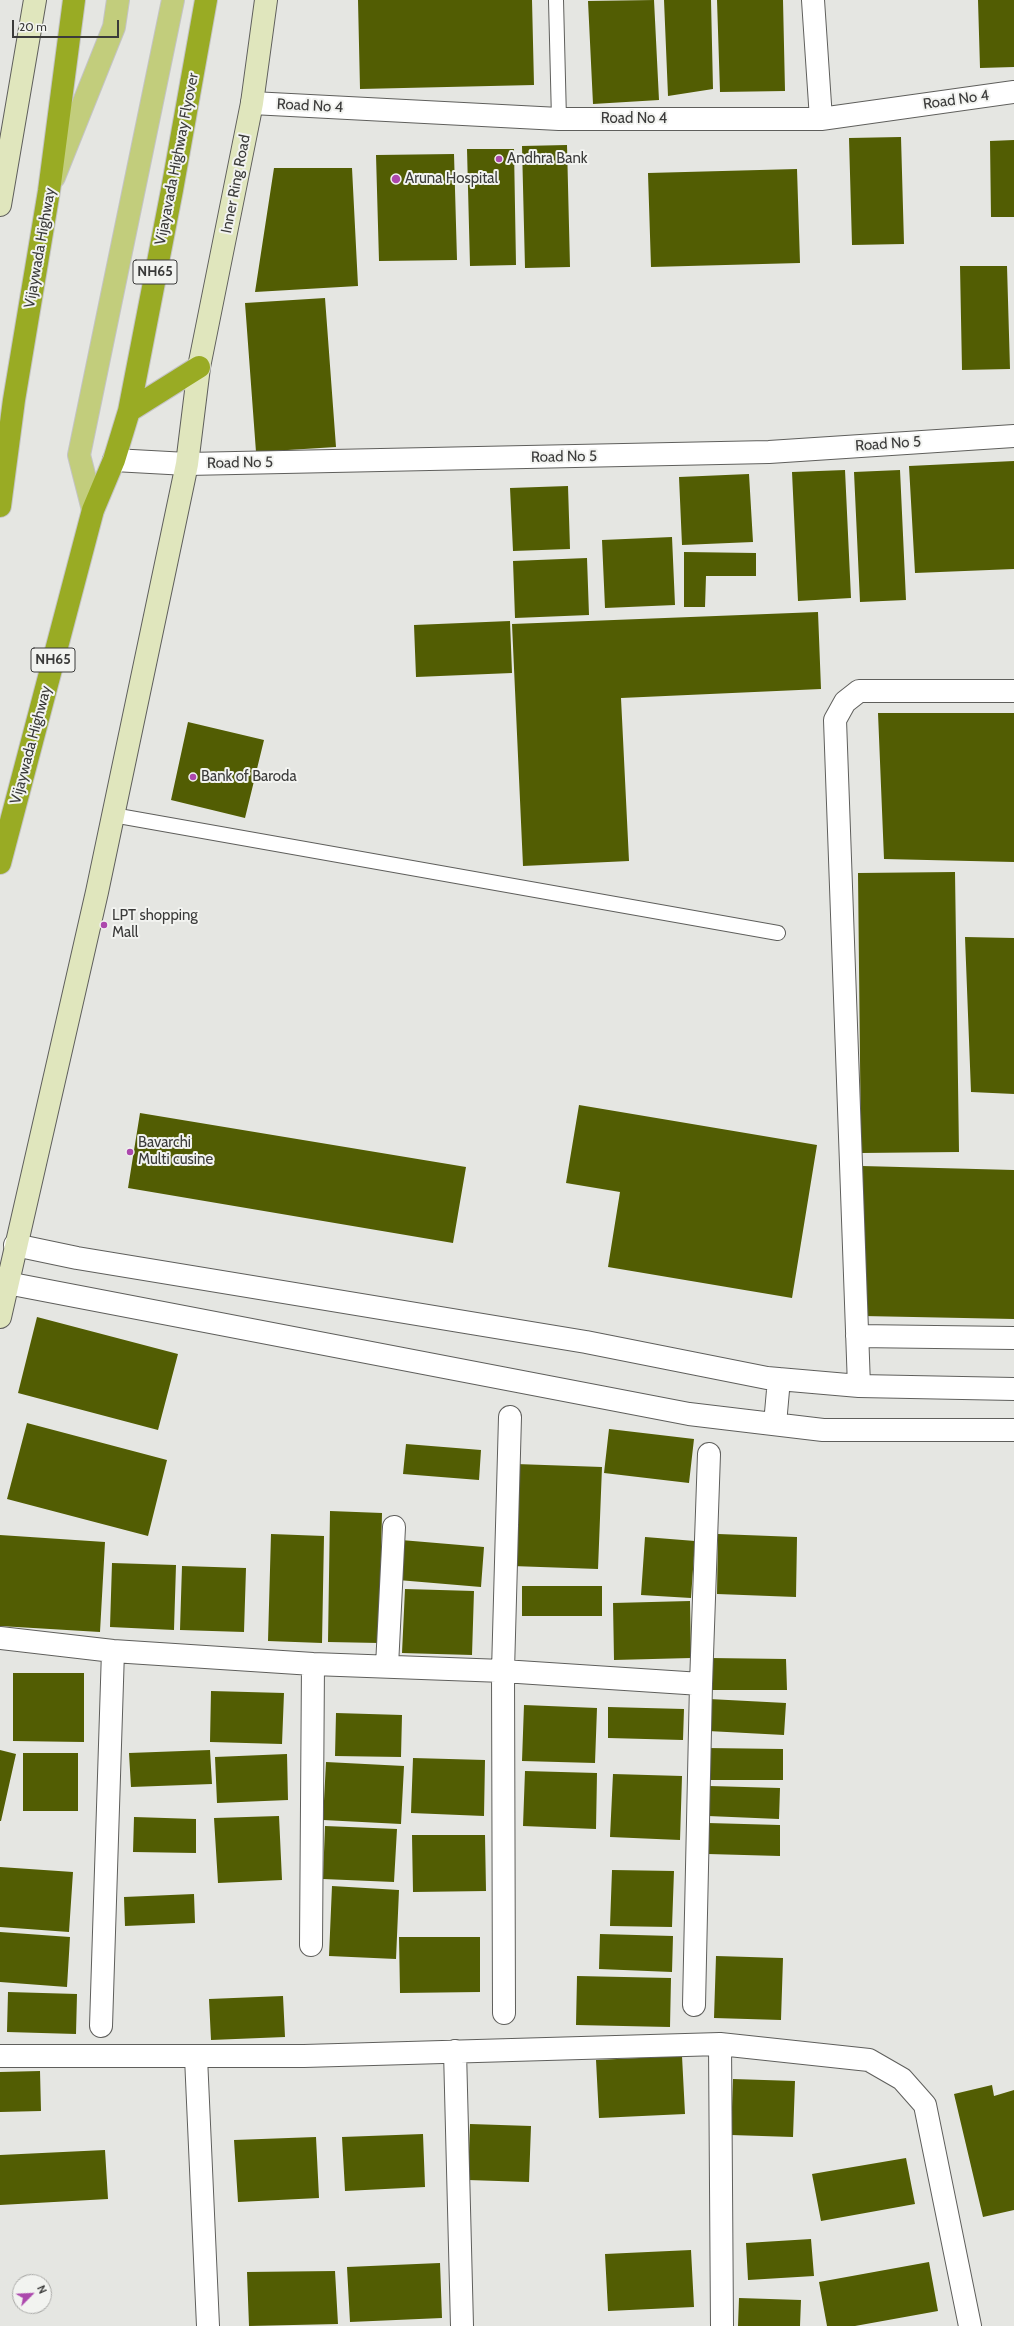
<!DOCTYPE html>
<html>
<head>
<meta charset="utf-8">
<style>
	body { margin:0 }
	#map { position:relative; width:1014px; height:2326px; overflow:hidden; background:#e5e6e2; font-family:Cabin,sans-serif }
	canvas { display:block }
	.north { position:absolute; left:12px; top:2274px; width:40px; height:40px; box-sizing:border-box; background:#f2f3f0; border:1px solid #a9a9a7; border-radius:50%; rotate:66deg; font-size:11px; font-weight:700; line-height:16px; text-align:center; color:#3b3b3a }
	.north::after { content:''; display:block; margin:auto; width:14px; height:18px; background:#ac48ad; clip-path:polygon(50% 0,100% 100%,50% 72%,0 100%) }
	.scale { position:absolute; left:12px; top:20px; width:107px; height:18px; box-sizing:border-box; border:2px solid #3b3b3a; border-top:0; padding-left:5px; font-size:12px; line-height:14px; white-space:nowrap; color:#3b3b3a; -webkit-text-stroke:3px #f2f3f0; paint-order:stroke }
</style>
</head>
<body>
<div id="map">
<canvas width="1014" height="2326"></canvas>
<div class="north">N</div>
<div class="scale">20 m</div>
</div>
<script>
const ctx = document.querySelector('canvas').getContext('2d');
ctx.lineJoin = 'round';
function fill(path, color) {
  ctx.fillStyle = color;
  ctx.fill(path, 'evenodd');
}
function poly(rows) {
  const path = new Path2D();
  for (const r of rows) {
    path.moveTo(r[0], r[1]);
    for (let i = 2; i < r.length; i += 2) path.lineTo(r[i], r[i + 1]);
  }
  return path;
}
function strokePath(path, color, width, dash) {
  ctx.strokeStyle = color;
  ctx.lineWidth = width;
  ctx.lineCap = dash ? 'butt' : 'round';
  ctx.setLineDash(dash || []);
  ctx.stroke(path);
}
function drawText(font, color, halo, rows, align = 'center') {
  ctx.font = font + ' Cabin,sans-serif';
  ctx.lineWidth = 4;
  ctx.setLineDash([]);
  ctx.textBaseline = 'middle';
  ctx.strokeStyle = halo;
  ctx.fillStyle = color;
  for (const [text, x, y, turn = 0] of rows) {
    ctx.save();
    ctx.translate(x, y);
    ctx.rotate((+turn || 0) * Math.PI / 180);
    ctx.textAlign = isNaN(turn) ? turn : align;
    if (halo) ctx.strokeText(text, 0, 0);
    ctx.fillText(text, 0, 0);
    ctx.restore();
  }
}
fill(poly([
	[358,0,532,0,534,85,360,89],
	[654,0,659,100,593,104,588,1],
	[664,0,711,0,713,89,668,96],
	[717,0,783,0,785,91,720,92],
	[978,0,1014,0,1014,67,980,68],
	[901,137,904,244,852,245,849,138],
	[1014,140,1014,217,991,217,990,141],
	[567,145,570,267,525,268,522,146],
	[467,149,514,149,516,265,470,266],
	[454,154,457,260,379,261,376,155],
	[274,168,352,168,358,286,255,292],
	[797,169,800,263,651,267,648,173],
	[960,266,1007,266,1010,369,962,370],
	[325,298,336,447,256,452,245,303],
	[1014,461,1014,569,915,573,909,466],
	[845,470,851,598,798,601,792,472],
	[900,470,906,600,860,602,854,472],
	[749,474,753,542,682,545,679,477],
	[568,486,570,549,513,551,510,488],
	[672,537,675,605,605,608,602,540],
	[684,552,756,553,756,576,706,576,705,607,684,607],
	[587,558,589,615,515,618,513,561],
	[818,612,821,689,621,698,629,861,523,866,512,624],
	[510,621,512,673,416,677,414,625],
	[878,713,1014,713,1014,862,884,859],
	[188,722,264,740,245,818,171,800],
	[955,872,959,1152,861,1153,858,873],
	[965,937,1014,938,1014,1094,971,1092],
	[579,1105,817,1145,792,1298,608,1267,620,1192,566,1183],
	[140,1113,466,1167,453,1243,128,1188],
	[862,1166,1014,1170,1014,1319,863,1316],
	[37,1317,178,1354,158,1430,18,1393],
	[27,1423,167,1460,148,1536,7,1499],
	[609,1429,694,1439,689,1483,604,1473],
	[406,1444,481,1450,479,1480,403,1474],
	[516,1464,602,1467,598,1569,512,1566],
	[330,1511,382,1513,379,1643,328,1642],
	[271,1534,324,1536,322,1643,268,1641],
	[718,1534,797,1537,796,1597,717,1594],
	[0,1535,105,1542,100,1632,0,1626],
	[645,1537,695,1541,691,1598,641,1595],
	[401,1540,484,1547,481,1587,398,1580],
	[112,1563,176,1565,174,1630,110,1627],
	[182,1566,246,1568,244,1632,180,1630],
	[522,1586,602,1586,602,1616,522,1616],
	[405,1589,474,1591,472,1655,402,1653],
	[690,1601,691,1658,614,1660,613,1603],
	[710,1658,786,1659,787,1690,710,1690],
	[13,1673,84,1673,84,1742,13,1741],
	[211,1691,284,1693,282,1744,210,1742],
	[709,1699,786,1703,784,1735,708,1731],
	[524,1705,597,1708,595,1763,522,1761],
	[608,1707,684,1709,683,1740,608,1738],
	[336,1713,402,1715,401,1757,335,1756],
	[706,1748,783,1749,783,1780,706,1780],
	[0,1750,16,1754,1,1821,0,1821],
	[210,1750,212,1784,131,1787,129,1753],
	[23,1753,78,1753,78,1811,23,1811],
	[287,1754,288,1800,217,1803,215,1757],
	[413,1758,485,1760,484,1816,411,1813],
	[326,1762,404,1766,401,1824,323,1820],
	[525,1771,597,1773,596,1829,523,1826],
	[613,1774,682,1776,680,1840,610,1837],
	[709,1786,780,1788,779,1819,708,1816],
	[279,1816,282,1880,218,1883,214,1818],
	[134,1817,196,1819,196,1853,133,1852],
	[708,1823,780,1825,780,1856,708,1854],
	[325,1826,397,1829,394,1882,323,1879],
	[412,1835,485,1835,486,1891,413,1892],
	[0,1867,73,1872,69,1932,0,1927],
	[612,1870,674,1871,672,1927,610,1926],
	[332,1886,399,1890,396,1959,329,1956],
	[194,1894,195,1923,125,1926,124,1897],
	[0,1932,70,1937,67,1987,0,1982],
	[600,1934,673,1936,672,1972,599,1969],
	[399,1937,480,1937,480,1992,400,1993],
	[716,1956,783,1958,781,2020,714,2018],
	[577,1976,671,1978,670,2027,576,2025],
	[8,1992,77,1994,76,2034,7,2032],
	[283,1996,285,2037,211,2040,209,1999],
	[682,2056,685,2114,599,2118,596,2060],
	[40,2071,41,2111,0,2112,0,2072],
	[733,2079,795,2081,793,2137,731,2135],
	[992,2085,994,2096,1014,2090,1014,2210,983,2217,954,2094],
	[470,2124,531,2126,529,2182,468,2180],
	[423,2134,425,2187,345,2191,342,2137],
	[316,2137,319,2198,238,2202,234,2140],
	[105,2150,108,2199,0,2205,0,2155],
	[906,2158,915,2204,821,2221,812,2174],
	[811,2239,814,2276,748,2280,746,2243],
	[691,2250,694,2307,608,2311,605,2254],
	[929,2262,938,2311,855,2326,827,2326,819,2282],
	[440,2263,442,2318,350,2322,347,2267],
	[335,2271,338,2324,249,2326,247,2272],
	[739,2298,801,2300,800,2326,738,2326]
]), '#525d03');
const lane = poly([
	[556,0,559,119],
	[113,815,778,933]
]);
const street = poly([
	[813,0,821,119],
	[252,103,559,119,821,119,1014,92],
	[114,460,187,464,769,452,1014,436],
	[15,1245,77,1258,586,1342,767,1378,859,1386,1014,1389],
	[7,1283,689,1414,823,1430,1014,1430],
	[857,1336,1014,1338],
	[859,1386,835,720,845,702,859,691,1014,691],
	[775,1424,779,1379],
	[0,1638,113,1651,313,1664,503,1671,701,1684,694,2005],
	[387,1666,394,1527],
	[701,1684,709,1454],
	[311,1945,313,1664],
	[504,2013,503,1671,510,1417],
	[101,2026,113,1651],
	[720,2044,722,2326],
	[455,2051,462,2326],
	[0,2056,304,2056,720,2044,869,2060,902,2079,925,2105,970,2326],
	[196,2057,208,2326]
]);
const secondary = poly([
	[0,205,35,0],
	[0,1317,97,892,187,464,199,367,252,103,266,0]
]);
const primary = poly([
	[54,177,114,27,118,0],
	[93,510,79,455,173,0]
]);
const highway = poly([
	[129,411,199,367],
	[0,506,14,400,49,191,74,0],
	[0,863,93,510,114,460,129,411,172,190,206,0]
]);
strokePath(lane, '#5f5f5c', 16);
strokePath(street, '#5f5f5c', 24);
strokePath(secondary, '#5f5f5c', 24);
strokePath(primary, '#c4c4c4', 24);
strokePath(highway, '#c4c4c4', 24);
strokePath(lane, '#fff', 14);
strokePath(street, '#fff', 22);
strokePath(secondary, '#e0e6bd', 22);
strokePath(primary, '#c2cd7c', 22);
strokePath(highway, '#99ab24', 22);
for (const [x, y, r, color] of [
	[499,159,4,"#ac48ad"],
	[396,179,5,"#ac48ad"],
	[193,777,4,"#ac48ad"],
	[104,925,4,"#ac48ad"],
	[130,1152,4,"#ac48ad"]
]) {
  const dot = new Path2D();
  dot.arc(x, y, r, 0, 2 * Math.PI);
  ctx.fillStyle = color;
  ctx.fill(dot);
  strokePath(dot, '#f2f3f0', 1.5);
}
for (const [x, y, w] of [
	[155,272,44],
	[53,660,44]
]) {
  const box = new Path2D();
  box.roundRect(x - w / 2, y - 12, w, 24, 3);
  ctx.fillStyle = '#f2f3f0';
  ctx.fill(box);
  strokePath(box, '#3b3b3a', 1);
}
drawText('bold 14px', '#3b3b3a', null, [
	["NH65",155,272],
	["NH65",53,660]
]);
drawText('15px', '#3b3b3a', '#f2f3f0', [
	["Road No 4",956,100,-8],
	["Road No 4",310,106,3],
	["Road No 4",634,119],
	["Vijayavada Highway Flyover",177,159,-79],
	["Inner Ring Road",236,184,-79],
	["Vijaywada Highway",40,248,-80],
	["Road No 5",888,444,-4],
	["Road No 5",564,457,-1],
	["Road No 5",240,463,-1],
	["Vijaywada Highway",31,745,-75]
]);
drawText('15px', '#3b3b3a', '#f2f3f0', [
	["Andhra Bank",507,159],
	["Aruna Hospital",405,179],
	["Bank of Baroda",201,777],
	["LPT shopping",112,916],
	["Mall",112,933],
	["Bavarchi",138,1143],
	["Multi cusine",138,1160]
], 'left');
</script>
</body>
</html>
